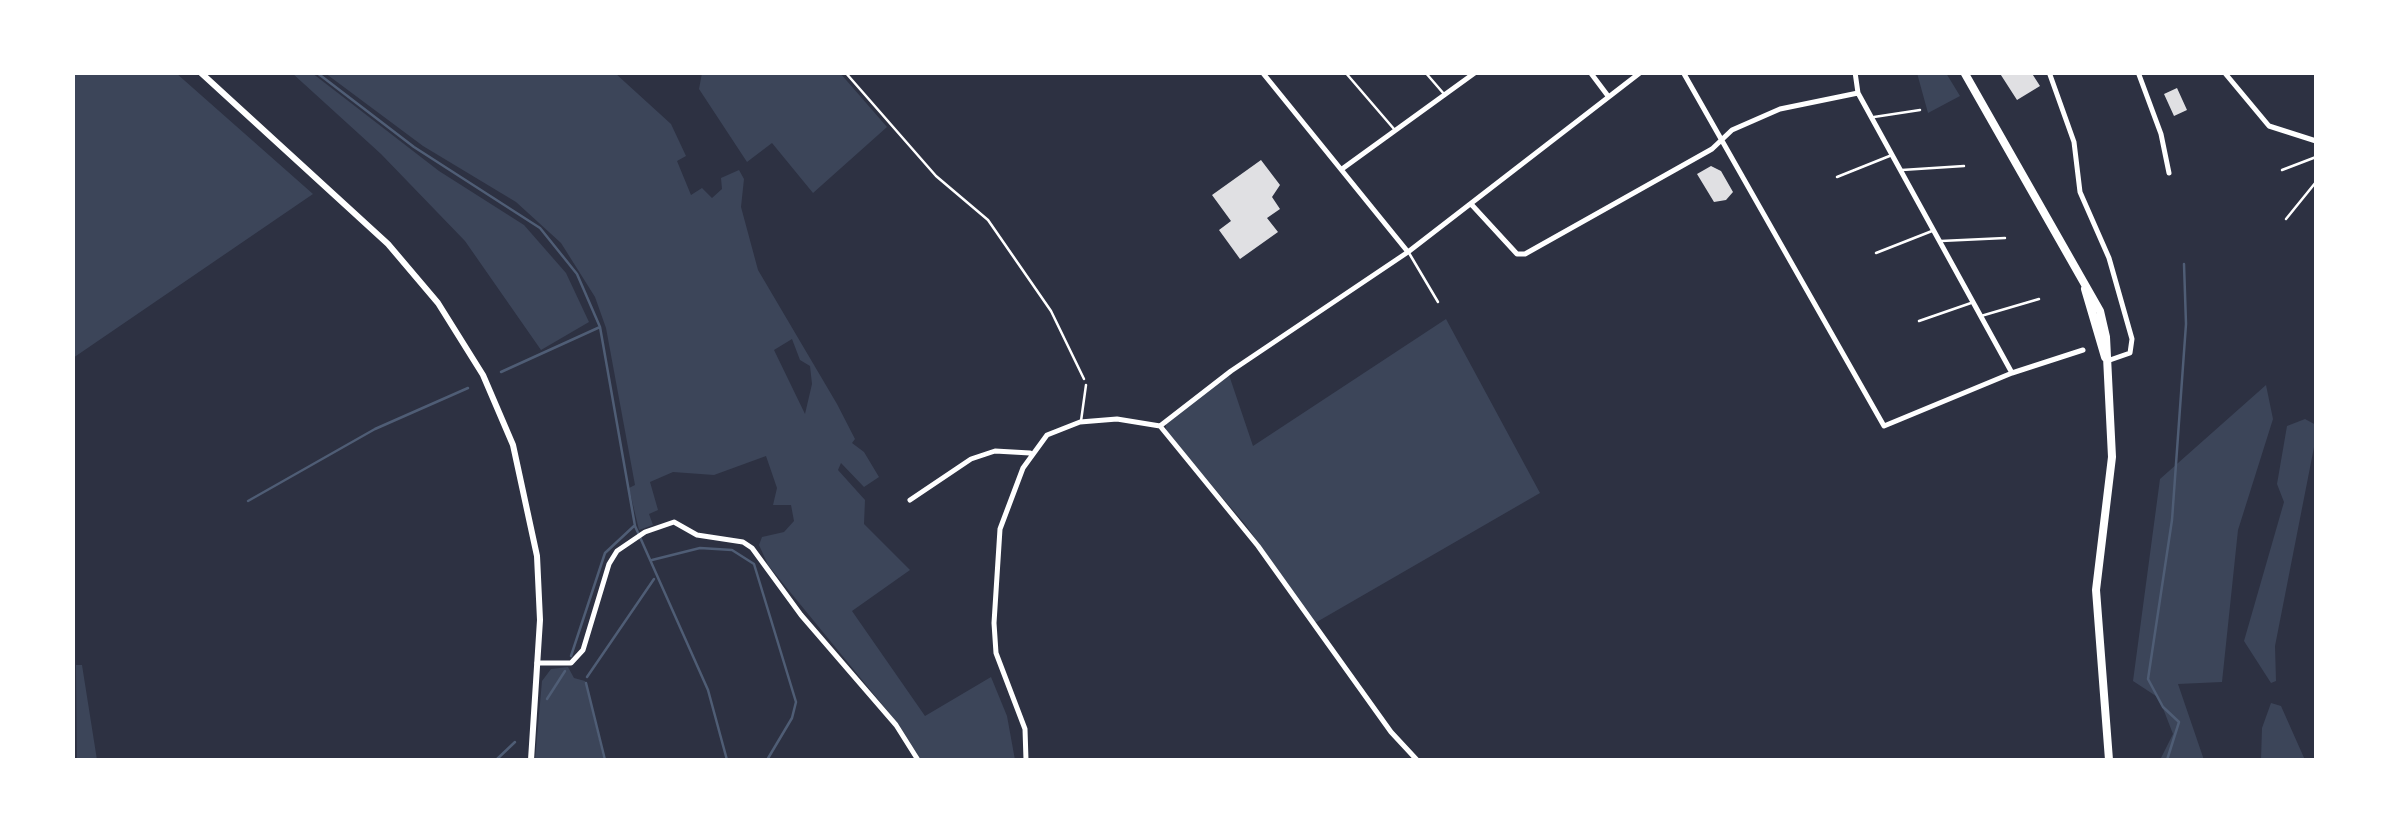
<!DOCTYPE html>
<html>
<head>
<meta charset="utf-8">
<style>
	body { margin:0 }
	#map { position:relative; width:2389px; height:833px; overflow:hidden; background:#2d3142; font-family:Barlow,sans-serif }
	canvas { display:block }
	.frame { position:absolute; inset:0; border:75px solid #fff; pointer-events:none }
</style>
</head>
<body>
<div id="map">
<canvas width="2389" height="833"></canvas>
<div class="frame"></div>
</div>
<script>
const ctx = document.querySelector('canvas').getContext('2d');
ctx.lineJoin = 'round';
function fill(path, color) {
  ctx.fillStyle = color;
  ctx.fill(path, 'evenodd');
}
function poly(rows) {
  const path = new Path2D();
  for (const r of rows) {
    path.moveTo(r[0], r[1]);
    for (let i = 2; i < r.length; i += 2) path.lineTo(r[i], r[i + 1]);
  }
  return path;
}
function strokePath(path, color, width, dash) {
  ctx.strokeStyle = color;
  ctx.lineWidth = width;
  ctx.lineCap = dash ? 'butt' : 'round';
  ctx.setLineDash(dash || []);
  ctx.stroke(path);
}
fill(poly([
	[73,72,176,73,313,194,73,358],
	[292,73,312,73,439,171,524,225,566,273,589,322,541,350,465,241,381,154],
	[325,73,615,73,671,124,686,156,677,161,691,195,702,188,712,198,722,189,721,178,739,170,744,179,741,207,758,270,837,404,855,439,852,443,864,452,879,477,864,487,841,463,838,470,865,500,864,524,910,570,852,611,925,716,991,677,1007,716,1015,760,921,760,899,725,768,565,759,545,762,537,784,532,794,521,791,505,773,505,777,488,766,456,714,475,673,472,650,482,658,510,649,514,653,525,639,530,629,488,635,485,606,328,595,297,561,243,516,202,423,146],
	[792,339,800,360,810,366,812,384,805,414,774,350],
	[702,73,840,73,887,127,813,193,772,143,747,162,699,89],
	[1917,73,1946,73,1960,96,1928,113],
	[1446,319,1540,493,1315,623,1245,524,1166,432,1166,423,1229,375,1253,446],
	[2266,385,2273,419,2238,530,2222,682,2178,684,2204,760,2160,760,2173,734,2159,698,2133,681,2160,479],
	[2305,419,2316,425,2316,437,2275,646,2276,681,2271,683,2244,641,2284,502,2277,484,2287,426],
	[76,665,82,665,97,760,77,760],
	[568,667,574,678,585,681,604,760,535,760,542,681,551,669],
	[2271,703,2281,706,2305,760,2261,760,2262,728]
]), '#3c4559');
strokePath(poly([
	[316,72,414,147,540,228,577,274,600,327,635,526,708,690,727,760],
	[501,372,600,327],
	[248,501,375,429,468,388],
	[652,560,700,548,732,550,754,564,796,702,792,718,767,760],
	[571,656,605,553,634,526],
	[587,677,654,579],
	[586,683,605,760],
	[547,699,565,671],
	[496,760,515,742],
	[2167,760,2179,722,2163,707,2148,679,2172,520,2186,324,2184,264]
]), '#4f5d75', 2.5);
fill(poly([
	[1999,72,2031,72,2040,86,2017,100],
	[2177,88,2187,110,2174,116,2164,94],
	[1261,160,1280,185,1272,197,1280,209,1267,218,1278,232,1240,259,1219,230,1231,221,1212,195],
	[1711,166,1721,171,1733,192,1726,200,1714,202,1697,174]
]), '#e0e0e3');
strokePath(poly([
	[845,72,936,176,988,220,1051,311,1084,379]
]), '#fff', 2.5);
strokePath(poly([
	[1345,72,1394,129],
	[1425,72,1444,94],
	[1874,117,1920,110],
	[1902,170,1964,166],
	[2282,170,2316,157],
	[1837,177,1892,155],
	[2286,219,2316,182],
	[1941,241,2005,238],
	[1409,253,1438,302],
	[1876,253,1932,231],
	[1981,316,2039,299],
	[1919,321,1971,303],
	[1081,421,1086,385]
]), '#fff', 2.5);
strokePath(poly([
	[1262,72,1408,252],
	[1590,72,1608,96],
	[1683,72,1884,426,2012,373,2083,350],
	[1855,72,1858,93,2012,373],
	[2049,72,2074,142,2080,192,2109,258,2132,339,2130,353,2107,361],
	[2138,72,2161,134,2169,173],
	[2224,72,2269,126,2316,141],
	[1342,169,1476,72],
	[1471,204,1517,254,1525,254,1712,149,1732,130,1780,109,1858,93],
	[1160,426,1231,371,1408,252,1641,72],
	[1160,426,1258,546,1391,732,1417,760],
	[910,500,971,459,995,451,1030,453],
	[537,663,571,663,583,650,609,564,617,551,645,532,674,522,697,535,743,542,752,548,801,615,896,725,918,760],
	[1026,760,1025,729,996,653,994,623,1000,529,1023,468,1047,435,1080,422,1117,419,1160,426]
]), '#fff', 5);
strokePath(poly([
	[200,72,388,244,438,303,483,375,513,445,537,556,540,620,531,760]
]), '#fff', 6);
strokePath(poly([
	[1964,72,2100,311,2106,337,2112,457,2096,590,2109,760],
	[2085,289,2105,357]
]), '#fff', 8);
</script>
</body>
</html>
